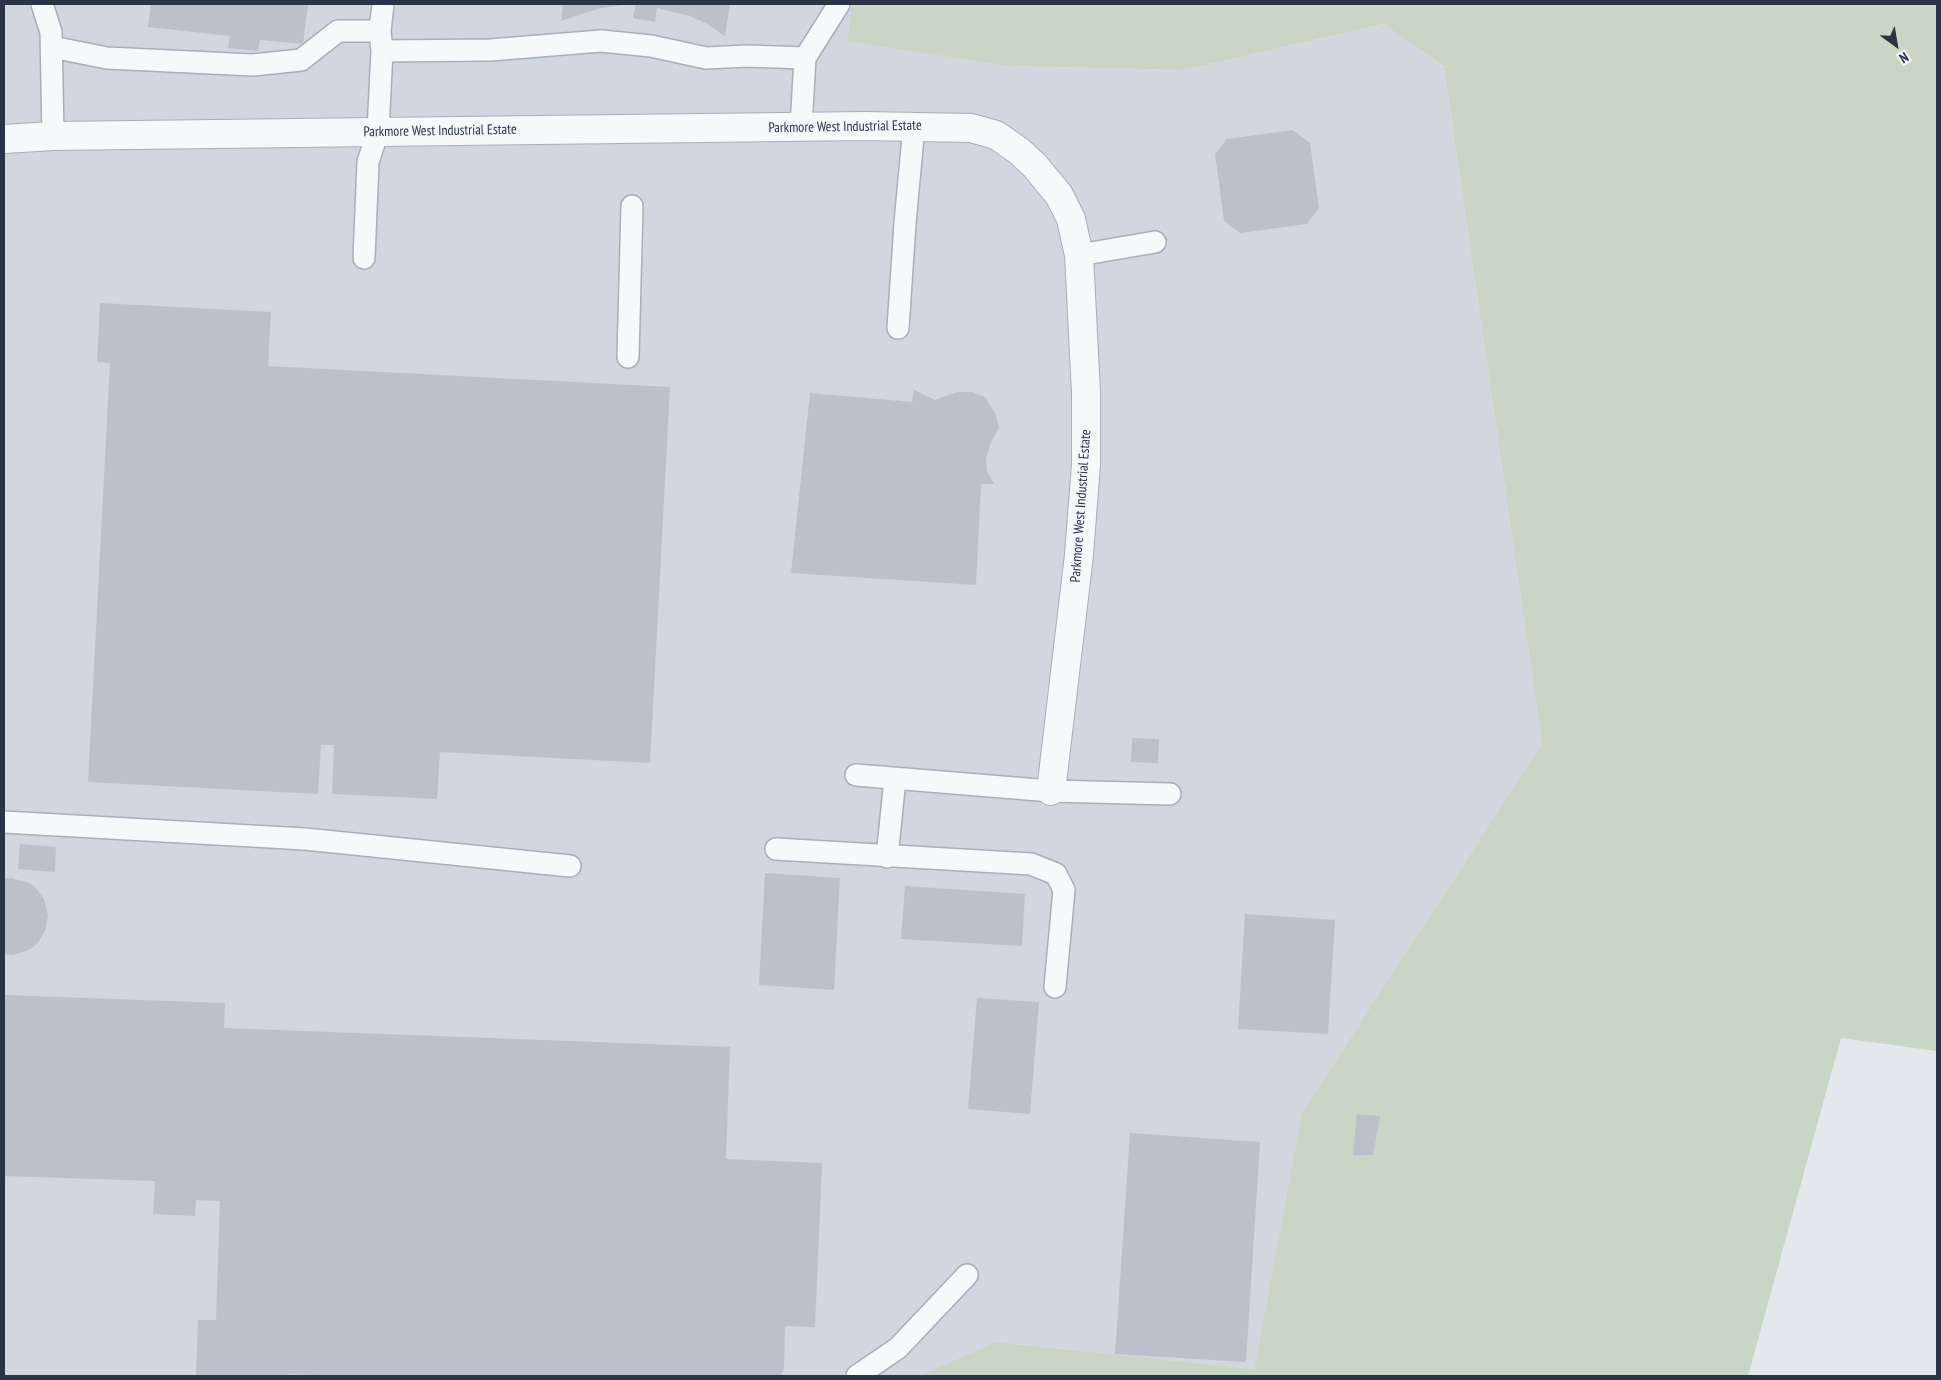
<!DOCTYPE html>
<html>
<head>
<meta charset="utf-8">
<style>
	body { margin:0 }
	#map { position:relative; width:1941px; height:1380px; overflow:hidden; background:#e4e7ec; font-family:"PT Sans Narrow",sans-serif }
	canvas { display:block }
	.frame { position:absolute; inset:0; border:5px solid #2b3445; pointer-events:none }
	.north { position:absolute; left:1871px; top:20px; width:50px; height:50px; -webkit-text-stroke:4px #f4f6f9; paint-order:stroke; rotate:148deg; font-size:14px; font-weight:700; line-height:20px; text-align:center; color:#2b3445 }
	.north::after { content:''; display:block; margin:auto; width:18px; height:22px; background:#2b3445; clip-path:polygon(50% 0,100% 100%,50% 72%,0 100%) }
</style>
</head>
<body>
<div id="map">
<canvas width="1941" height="1380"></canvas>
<div class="frame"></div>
<div class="north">N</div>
</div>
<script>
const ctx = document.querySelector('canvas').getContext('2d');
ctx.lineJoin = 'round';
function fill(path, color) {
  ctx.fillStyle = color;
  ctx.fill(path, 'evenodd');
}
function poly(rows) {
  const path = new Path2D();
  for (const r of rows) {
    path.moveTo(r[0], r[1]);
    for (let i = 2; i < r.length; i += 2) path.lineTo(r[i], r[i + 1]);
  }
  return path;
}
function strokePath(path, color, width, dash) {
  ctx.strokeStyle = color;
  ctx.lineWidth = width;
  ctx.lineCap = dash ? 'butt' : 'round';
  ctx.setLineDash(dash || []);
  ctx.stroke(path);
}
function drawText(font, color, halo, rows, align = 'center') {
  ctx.font = font + ' "PT Sans Narrow",sans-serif';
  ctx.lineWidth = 4;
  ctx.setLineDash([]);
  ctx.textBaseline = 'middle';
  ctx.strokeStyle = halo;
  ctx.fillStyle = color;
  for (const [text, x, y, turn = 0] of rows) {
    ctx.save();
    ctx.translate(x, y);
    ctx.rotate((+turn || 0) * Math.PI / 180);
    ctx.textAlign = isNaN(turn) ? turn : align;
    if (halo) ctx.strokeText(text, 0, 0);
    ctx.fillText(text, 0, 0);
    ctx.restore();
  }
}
fill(poly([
	[4,4,852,4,847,40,1008,66,1184,70,1385,24,1444,68,1542,744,1302,1112,1254,1369,997,1342,918,1376,4,1376]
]), '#d2d6de');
fill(poly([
	[852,4,1937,4,1937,1051,1841,1038,1748,1376,918,1376,996,1342,1254,1369,1302,1112,1542,744,1444,67,1384,24,1184,70,1008,66,847,41]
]), '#c9d6c5');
fill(poly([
	[151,4,308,4,303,44,260,40,258,51,228,48,230,36,148,27],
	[563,4,621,4,621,5,597,9,561,21],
	[636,4,730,4,725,36,709,25,690,16,657,8,655,22,633,18],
	[1293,130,1310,143,1319,208,1307,224,1240,233,1224,221,1215,154,1227,139],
	[100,303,271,312,268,366,670,387,650,763,440,752,437,799,332,794,334,745,321,745,318,794,88,782,110,363,97,362],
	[914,390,935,400,957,392,972,392,985,397,996,415,999,428,991,442,986,458,987,471,994,484,981,484,976,585,791,573,810,393,912,402],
	[1132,738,1159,739,1158,763,1131,762],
	[20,844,56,847,55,872,18,869],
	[765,873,840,878,834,990,759,985],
	[11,878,27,882,34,886,44,899,48,915,45,931,36,945,29,950,13,955,4,954,4,879],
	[905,886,1025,894,1022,946,901,939],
	[1245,914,1335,920,1328,1034,1238,1029],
	[4,995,225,1003,224,1028,730,1047,726,1159,822,1163,815,1327,785,1326,784,1368,781,1376,345,1376,289,1374,289,1376,196,1376,198,1320,216,1320,220,1201,196,1200,195,1216,153,1214,155,1181,4,1176],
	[977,998,1039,1002,1030,1114,968,1109],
	[1357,1114,1380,1116,1373,1155,1353,1155],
	[1130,1133,1260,1142,1246,1362,1115,1354]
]), '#bbc0ca');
const service = poly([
	[42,4,51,32,53,136],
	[52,47,107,58,253,65,301,60,338,31,380,31],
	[382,51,490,50,601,41,651,46,706,58,748,56,805,58],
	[801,127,805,58,839,4],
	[1079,255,1155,242],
	[364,258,368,162,378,131,382,51,380,31,383,4],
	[898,328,905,223,914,126],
	[628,357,632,206],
	[856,775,1051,791,1170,794],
	[4,822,305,839,570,866],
	[776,849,1031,864,1056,874,1064,890,1055,987],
	[887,857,895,779],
	[857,1376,898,1348,967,1275]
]);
const minor = poly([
	[4,139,53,136,865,126,971,128,996,135,1019,151,1035,166,1059,195,1071,219,1079,255,1086,393,1086,464,1079,555,1051,791]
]);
strokePath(service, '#a9aeb7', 24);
strokePath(minor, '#a9aeb7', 30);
strokePath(service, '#f7f8fa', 21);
strokePath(minor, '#f7f8fa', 28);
drawText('14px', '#2b3445', '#f4f6f9', [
	["Parkmore West Industrial Estate",845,127,-1],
	["Parkmore West Industrial Estate",440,131,-1],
	["Parkmore West Industrial Estate",1081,506,-86]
]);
</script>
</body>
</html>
